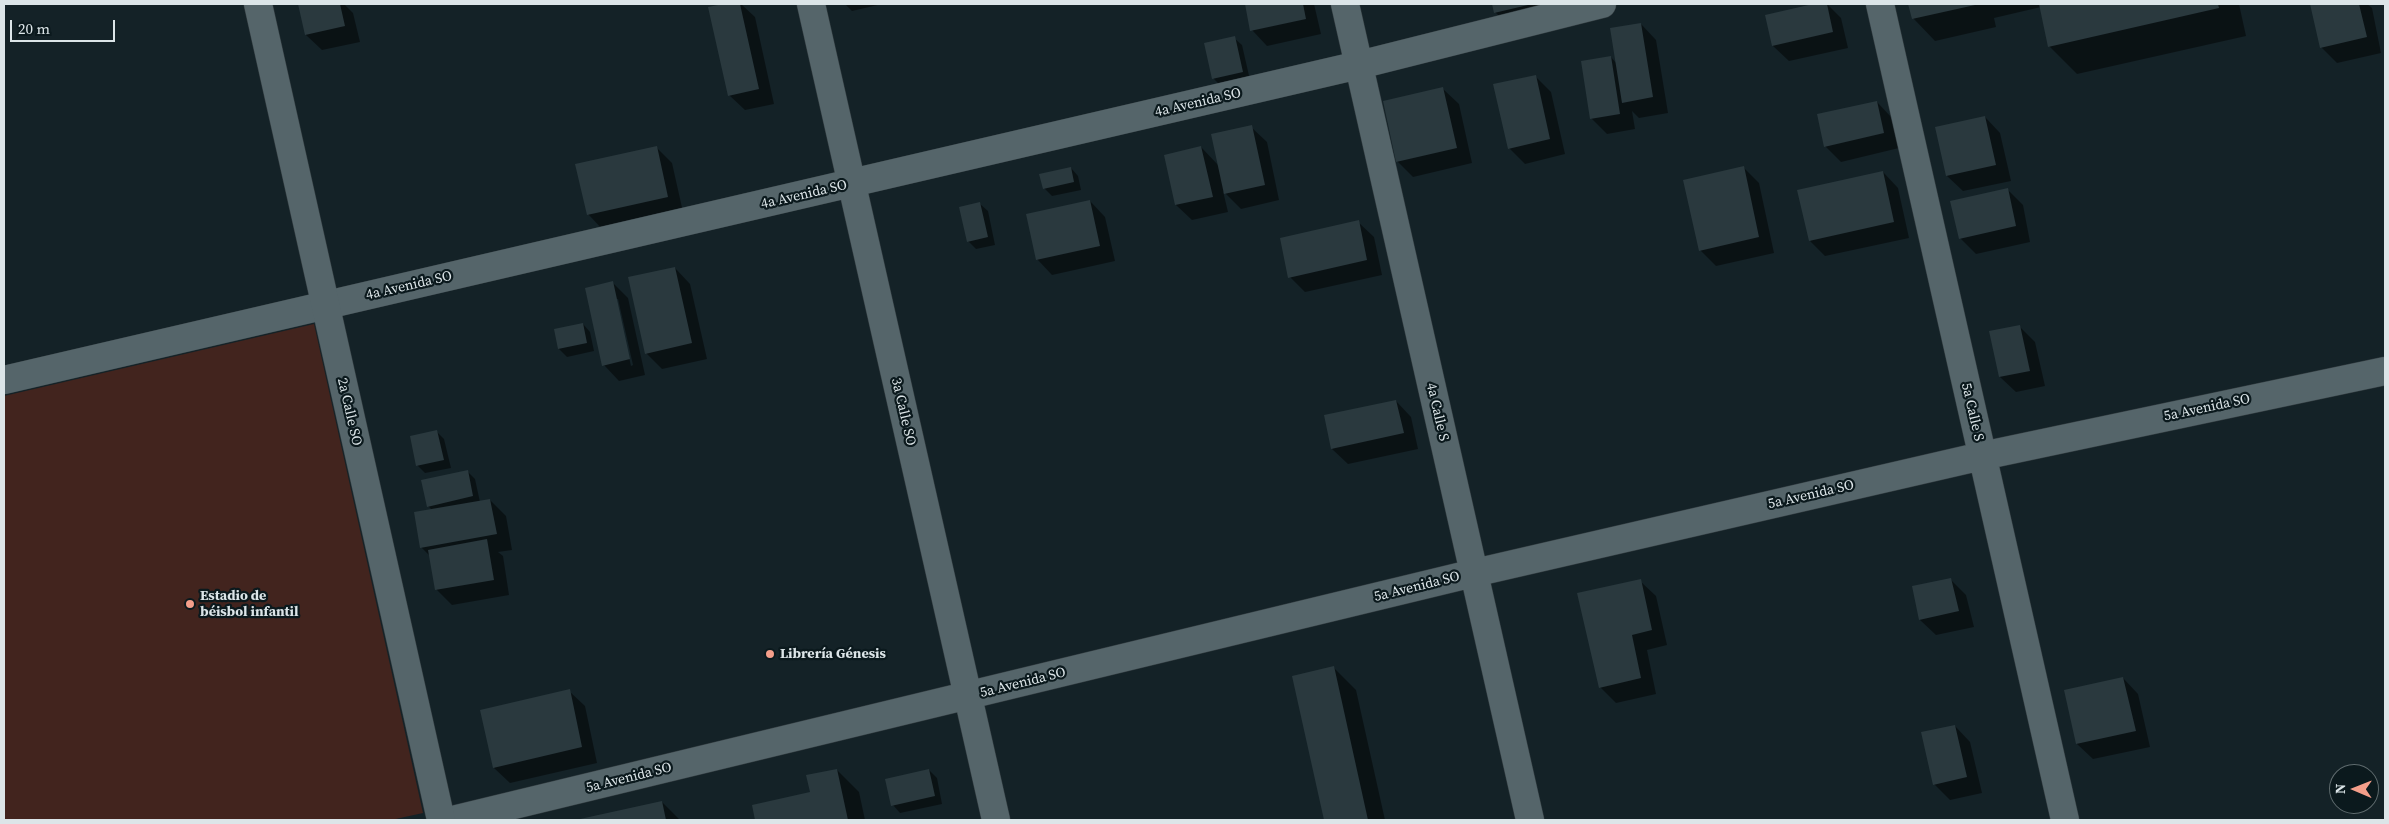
<!DOCTYPE html>
<html>
<head>
<meta charset="utf-8">
<style>
	body { margin:0 }
	#map { position:relative; width:2389px; height:824px; overflow:hidden; background:#142227; font-family:"Source Serif 4",serif }
	canvas { display:block }
	.frame { position:absolute; inset:0; border:5px solid #dce5e8; pointer-events:none }
	.north { position:absolute; left:2329px; top:764px; width:50px; height:50px; box-sizing:border-box; background:#0b191d; border:1px solid #5f6b6e; border-radius:50%; rotate:271deg; font-size:14px; font-weight:700; line-height:20px; text-align:center; color:#dce5e8 }
	.north::after { content:''; display:block; margin:auto; width:18px; height:22px; background:#f49e8a; clip-path:polygon(50% 0,100% 100%,50% 72%,0 100%) }
	.scale { position:absolute; left:10px; top:20px; width:105px; height:22px; box-sizing:border-box; border:2px solid #dce5e8; border-top:0; padding-left:6px; font-size:15px; line-height:18px; white-space:nowrap; color:#dce5e8; -webkit-text-stroke:4px #0b191d; paint-order:stroke }
</style>
</head>
<body>
<div id="map">
<canvas width="2389" height="824"></canvas>
<div class="frame"></div>
<div class="north">N</div>
<div class="scale">20 m</div>
</div>
<script>
const ctx = document.querySelector('canvas').getContext('2d');
ctx.lineJoin = 'round';
function fill(path, color) {
  ctx.fillStyle = color;
  ctx.fill(path, 'evenodd');
}
function poly(rows) {
  const path = new Path2D();
  for (const r of rows) {
    path.moveTo(r[0], r[1]);
    for (let i = 2; i < r.length; i += 2) path.lineTo(r[i], r[i + 1]);
  }
  return path;
}
function strokePath(path, color, width, dash) {
  ctx.strokeStyle = color;
  ctx.lineWidth = width;
  ctx.lineCap = dash ? 'butt' : 'round';
  ctx.setLineDash(dash || []);
  ctx.stroke(path);
}
function drawText(font, color, halo, rows, align = 'center') {
  ctx.font = font + ' "Source Serif 4",serif';
  ctx.lineWidth = 4.5;
  ctx.setLineDash([]);
  ctx.textBaseline = 'middle';
  ctx.strokeStyle = halo;
  ctx.fillStyle = color;
  for (const [text, x, y, turn = 0] of rows) {
    ctx.save();
    ctx.translate(x, y);
    ctx.rotate((+turn || 0) * Math.PI / 180);
    ctx.textAlign = isNaN(turn) ? turn : align;
    if (halo) ctx.strokeText(text, 0, 0);
    ctx.fillText(text, 0, 0);
    ctx.restore();
  }
}
fill(poly([
	[314,324,423,813,391,820,4,820,4,396]
]), '#42241e');
fill(poly([
	[299,4,344,4,353,13,360,42,322,50,306,35],
	[729,4,741,4,755,17,774,104,745,110,729,95,710,8],
	[845,4,882,4,852,11],
	[1246,4,1314,4,1321,34,1267,46,1252,30],
	[1493,4,1540,4,1543,21,1511,28,1495,12],
	[1819,4,1827,4,1841,18,1848,48,1789,61,1773,46,1766,16],
	[1910,4,2239,4,2246,36,2077,74,2049,46,2041,7,1994,18,1996,27,1935,41,1913,18],
	[2311,4,2367,4,2372,8,2381,53,2337,63,2321,47],
	[1641,24,1656,40,1668,113,1639,118,1632,111,1635,129,1607,134,1591,118,1611,57,1617,64],
	[1234,38,1242,45,1250,80,1221,86,1214,79,1206,44],
	[1535,76,1551,92,1565,154,1525,164,1509,148],
	[1443,89,1459,104,1472,163,1413,177,1397,161],
	[1877,102,1892,118,1899,148,1841,162,1825,146],
	[1985,117,2000,133,2011,181,1963,191,1947,176],
	[1251,127,1267,142,1279,200,1241,209,1223,191,1228,212,1192,220,1176,205,1201,147,1219,166],
	[656,147,672,163,683,212,603,230,588,214],
	[1743,167,1759,183,1774,253,1716,266,1700,250],
	[1071,168,1078,176,1081,190,1052,196,1044,188],
	[1883,172,1898,188,1909,238,1825,256,1810,241],
	[2007,189,2023,205,2030,242,1976,254,1960,238],
	[1090,201,1105,217,1115,261,1052,275,1037,259],
	[980,204,988,211,995,245,976,249,968,241],
	[1358,222,1374,237,1382,275,1305,292,1290,277],
	[675,268,690,284,707,359,662,369,646,353],
	[613,283,628,298,645,375,619,381,604,365],
	[616,299,618,299,633,365,631,366],
	[583,324,590,332,594,351,567,357,559,349,555,330],
	[2019,326,2035,342,2045,386,2016,392,2000,377,1990,332],
	[1396,401,1411,417,1418,449,1348,464,1332,449],
	[436,431,444,439,451,468,425,473,417,465],
	[467,471,475,479,480,502,490,500,506,516,512,550,498,552,503,556,509,595,452,605,437,590,431,557,421,547,432,510,428,506],
	[1950,579,1966,595,1974,627,1936,635,1920,620,1913,587],
	[1640,581,1656,596,1667,645,1647,650,1656,694,1616,703,1600,687],
	[1334,668,1356,690,1385,820,1325,820,1293,677],
	[2123,678,2138,694,2150,747,2093,759,2077,744,2065,691],
	[569,691,585,706,597,763,510,783,494,768],
	[1955,726,1970,742,1982,793,1950,800,1934,784],
	[837,770,859,792,865,820,756,820,753,806,811,793],
	[929,770,937,778,942,804,900,813,893,805],
	[662,802,680,820,582,820]
]), '#0007');
fill(poly([
	[298,4,340,4,345,26,305,35],
	[723,4,740,4,759,89,728,96,708,7],
	[1245,4,1303,4,1306,19,1250,31],
	[1492,4,1528,4,1528,5,1494,13],
	[1813,4,1827,4,1833,32,1772,46,1765,15],
	[1908,4,1975,4,1975,5,1912,19],
	[2039,4,2218,4,2219,8,2048,47],
	[2310,4,2359,4,2367,37,2320,48],
	[1641,23,1653,97,1622,103,1610,28],
	[1235,36,1243,72,1212,79,1204,43],
	[1611,56,1620,114,1590,119,1581,61],
	[1536,75,1550,139,1508,149,1493,84],
	[1443,87,1457,148,1396,162,1383,101],
	[1877,101,1884,133,1824,147,1817,114],
	[1985,116,1996,165,1946,176,1935,127],
	[1252,125,1265,185,1224,194,1211,134],
	[657,146,668,197,587,215,575,164],
	[1201,146,1213,197,1175,205,1164,155],
	[1744,166,1759,237,1699,251,1683,180],
	[1071,167,1074,182,1043,189,1039,174],
	[1883,171,1894,222,1809,241,1797,190],
	[2008,188,2016,226,1959,239,1950,201],
	[1090,200,1100,246,1036,260,1026,214],
	[980,202,988,237,967,242,959,207],
	[1359,220,1367,260,1288,278,1280,238],
	[675,267,692,343,645,354,628,277],
	[613,281,630,359,602,366,585,288],
	[583,323,587,343,558,349,554,329],
	[2020,325,2030,371,1999,377,1989,331],
	[1396,400,1404,433,1331,449,1324,415],
	[437,430,444,460,416,466,410,436],
	[468,470,473,496,427,507,421,480],
	[490,499,497,534,420,548,414,512],
	[487,539,494,580,435,590,428,550],
	[1951,578,1959,611,1919,620,1912,586],
	[1641,579,1652,630,1632,635,1641,678,1599,688,1577,593],
	[1334,666,1368,820,1324,820,1292,676],
	[2123,677,2136,731,2076,744,2064,690],
	[570,689,582,747,493,768,480,710],
	[1955,725,1967,777,1933,785,1921,732],
	[837,769,848,820,755,820,752,805,810,792,806,775],
	[929,769,935,796,891,806,885,779],
	[662,801,666,820,580,820,580,819]
]), '#2a393e');
const street = poly([
	[811,4,996,820],
	[1345,4,1530,820],
	[1880,4,2065,820],
	[4,380,1359,65,1602,4],
	[452,820,1474,573,1982,456,2385,371]
]);
const secondary = poly([
	[258,4,441,820]
]);
strokePath(street, '#323c40', 29);
strokePath(secondary, '#323c40', 29);
strokePath(street, '#55656a', 28);
strokePath(secondary, '#55656a', 28);
for (const [x, y, r, color] of [
	[190,604,5,"#f49e8a"],
	[770,654,5,"#f49e8a"]
]) {
  const dot = new Path2D();
  dot.arc(x, y, r, 0, 2 * Math.PI);
  ctx.fillStyle = color;
  ctx.fill(dot);
  strokePath(dot, '#0b191d', 2);
}
drawText('14px', '#dce5e8', '#0b191d', [
	["4a Avenida SO",1198,103,-13],
	["4a Avenida SO",804,195,-13],
	["4a Avenida SO",409,286,-13],
	["5a Avenida SO",2207,408,-12],
	["2a Calle SO",349,412,77],
	["3a Calle SO",903,412,77],
	["4a Calle S",1437,412,77],
	["5a Calle S",1972,412,77],
	["5a Avenida SO",1811,495,-13],
	["5a Avenida SO",1417,587,-14],
	["5a Avenida SO",1023,683,-14],
	["5a Avenida SO",629,778,-14]
]);
drawText('bold 14px', '#dce5e8', '#0b191d', [
	["Estadio de",200,596],
	["béisbol infantil",200,612],
	["Librería Génesis",780,654]
], 'left');
</script>
</body>
</html>
